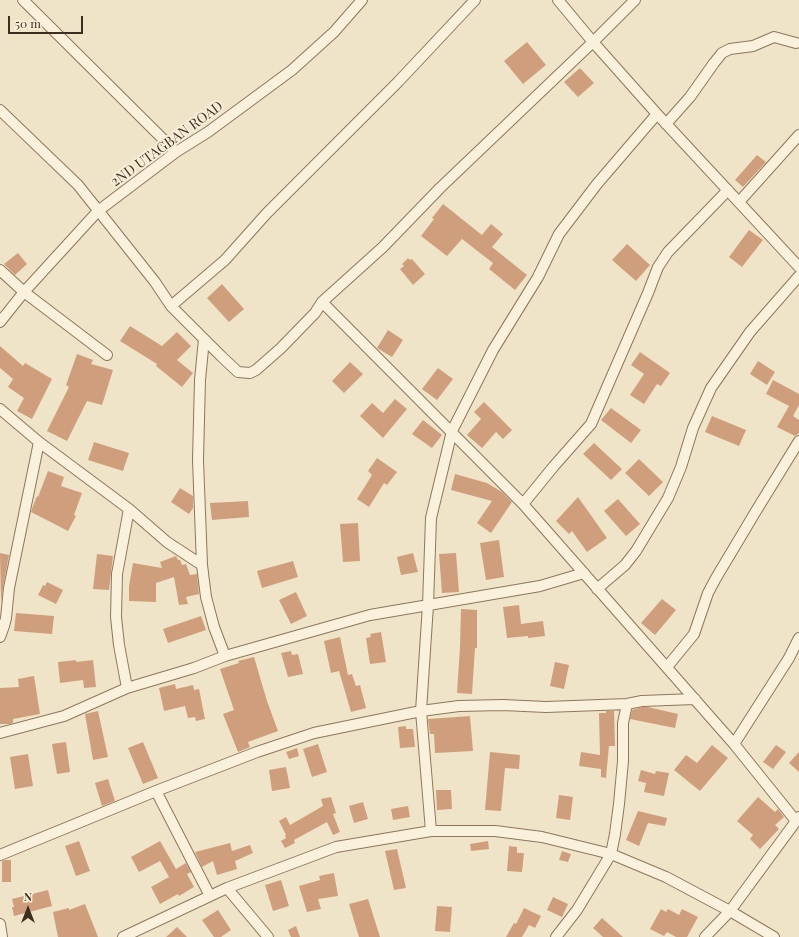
<!DOCTYPE html>
<html>
<head>
<meta charset="utf-8">
<style>
	body { margin:0 }
	#map { position:relative; width:799px; height:937px; overflow:hidden; background:#f0e4c8; font-family:"Playfair Display",serif }
	canvas { display:block }
	.north { position:absolute; left:8px; top:889px; width:40px; height:40px; -webkit-text-stroke:3px #f7eed8; paint-order:stroke; rotate:0deg; font-size:11px; font-weight:700; line-height:16px; text-align:center; color:#3d2e20 }
	.north::after { content:''; display:block; margin:auto; width:14px; height:18px; background:#3d2e20; clip-path:polygon(50% 0,100% 100%,50% 72%,0 100%) }
	.scale { position:absolute; left:8px; top:16px; width:75px; height:18px; box-sizing:border-box; border:2px solid #3d2e20; border-top:0; padding-left:5px; font-size:12px; line-height:14px; white-space:nowrap; color:#3d2e20; -webkit-text-stroke:3px #f7eed8; paint-order:stroke }
</style>
</head>
<body>
<div id="map">
<canvas width="799" height="937"></canvas>
<div class="north">N</div>
<div class="scale">50 m</div>
</div>
<script>
const ctx = document.querySelector('canvas').getContext('2d');
ctx.lineJoin = 'round';
function fill(path, color) {
  ctx.fillStyle = color;
  ctx.fill(path, 'evenodd');
}
function poly(rows) {
  const path = new Path2D();
  for (const r of rows) {
    path.moveTo(r[0], r[1]);
    for (let i = 2; i < r.length; i += 2) path.lineTo(r[i], r[i + 1]);
  }
  return path;
}
function strokePath(path, color, width, dash) {
  ctx.strokeStyle = color;
  ctx.lineWidth = width;
  ctx.lineCap = dash ? 'butt' : 'round';
  ctx.setLineDash(dash || []);
  ctx.stroke(path);
}
function drawText(font, color, halo, rows, align = 'center') {
  ctx.font = font + ' "Playfair Display",serif';
  ctx.lineWidth = 4;
  ctx.setLineDash([]);
  ctx.textBaseline = 'middle';
  ctx.strokeStyle = halo;
  ctx.fillStyle = color;
  for (const [text, x, y, turn = 0] of rows) {
    ctx.save();
    ctx.translate(x, y);
    ctx.rotate((+turn || 0) * Math.PI / 180);
    ctx.textAlign = isNaN(turn) ? turn : align;
    if (halo) ctx.strokeText(text, 0, 0);
    ctx.fillText(text, 0, 0);
    ctx.restore();
  }
}
fill(poly([
	[527,42,546,65,523,84,504,61],
	[580,68,594,83,578,97,564,82],
	[757,155,766,162,743,187,735,180],
	[443,204,482,235,491,224,503,234,492,247,527,275,515,290,489,269,493,263,462,239,447,256,421,236,434,219,432,218],
	[749,230,763,240,742,267,729,257],
	[627,244,650,265,636,281,612,260],
	[18,253,27,264,15,275,4,264],
	[408,258,410,260,412,259,425,274,413,285,400,269,404,266,402,264],
	[222,284,244,309,229,322,207,298],
	[130,326,162,346,177,332,191,346,177,360,193,373,182,387,156,366,157,364,120,341],
	[388,330,403,340,392,357,377,348],
	[0,346,23,366,25,363,52,379,32,419,17,411,24,398,8,387,13,379,0,368],
	[640,352,670,373,661,386,657,384,644,404,630,395,644,374,631,365],
	[77,354,93,360,91,364,113,370,102,405,87,401,67,441,47,431,69,387,66,385],
	[758,361,775,372,767,385,750,374],
	[350,362,363,374,344,393,332,381],
	[438,368,453,379,437,400,422,389],
	[773,380,799,394,799,405,793,416,799,420,799,433,795,436,777,427,789,406,766,394],
	[395,399,407,409,383,438,360,416,372,403,383,413],
	[484,402,512,430,503,439,496,432,482,448,467,435,481,419,474,412],
	[611,408,641,430,631,443,601,420],
	[712,416,746,430,739,446,705,432],
	[423,420,442,435,432,448,412,434],
	[94,442,129,453,123,471,88,460],
	[594,443,622,469,611,480,583,454],
	[377,458,397,472,387,485,384,483,369,507,357,499,372,475,368,471],
	[639,459,663,482,649,496,625,473],
	[48,471,64,477,61,486,82,493,74,515,76,516,68,531,31,512,33,506,37,496,38,497],
	[455,474,487,483,502,492,512,502,491,533,477,523,492,501,451,490],
	[180,488,193,496,193,508,189,514,171,502],
	[578,497,607,538,587,552,572,531,569,534,556,521],
	[618,499,640,524,626,536,604,511],
	[248,501,249,517,212,520,210,503],
	[358,523,360,561,343,562,340,524],
	[499,540,504,577,486,580,480,543],
	[0,553,9,555,3,587,1,603],
	[413,553,418,572,401,575,397,557],
	[456,553,459,592,442,593,439,554],
	[97,554,113,556,109,590,93,589],
	[176,556,178,560,180,560,182,565,186,564,190,575,197,574,199,594,186,597,188,604,179,605,174,577,156,583,156,602,129,601,129,586,133,563,162,568,160,562],
	[293,561,298,577,262,588,257,571],
	[47,582,63,590,56,604,38,595,43,585,45,586],
	[296,592,307,616,291,624,279,600],
	[662,599,676,610,655,635,641,623],
	[519,605,521,624,543,621,545,636,528,638,528,636,507,638,503,607],
	[461,609,477,610,477,648,475,648,472,694,457,693,460,647],
	[16,613,54,616,52,634,14,631],
	[201,616,206,630,168,643,163,629],
	[381,632,386,662,370,664,366,638,371,637,370,634],
	[340,637,348,675,352,674,356,686,360,685,366,708,351,712,339,671,331,673,324,641],
	[291,651,292,655,298,654,303,674,288,677,281,653],
	[254,657,267,701,278,731,248,742,250,747,238,752,223,714,234,710,220,669,239,663,238,661],
	[76,660,76,662,93,660,96,687,84,688,83,680,60,683,58,662],
	[555,662,569,665,564,689,550,686],
	[34,676,40,714,13,719,13,723,10,724,0,724,0,688,19,687,18,679],
	[175,684,176,689,193,685,194,690,199,689,205,719,196,721,195,717,188,718,185,706,164,711,159,688],
	[643,707,648,707,678,714,675,728,630,719,632,710],
	[98,711,108,757,93,760,85,714],
	[606,711,614,711,615,746,609,746,606,778,601,777,601,769,579,766,581,752,600,755,599,713,606,713],
	[470,716,473,751,435,753,434,734,430,734,428,719],
	[406,726,406,729,413,729,415,747,400,748,398,727],
	[66,742,70,772,57,774,52,744],
	[143,742,158,778,143,784,128,748],
	[318,744,327,772,312,777,303,749],
	[712,745,728,758,700,791,674,770,686,755,697,763],
	[776,745,786,752,773,769,763,762],
	[297,748,299,756,289,759,286,752],
	[490,752,520,755,519,769,505,768,501,811,485,810],
	[799,752,799,772,789,763],
	[28,754,33,786,15,789,10,757],
	[286,767,290,788,272,791,269,770],
	[641,770,655,774,656,771,669,773,664,796,644,792,646,783,638,781],
	[108,779,115,801,102,806,95,783],
	[436,790,451,790,452,809,437,810],
	[559,795,573,797,570,820,556,818],
	[331,797,336,813,333,814,340,832,333,835,327,822,294,840,295,843,285,848,281,841,286,838,285,835,286,835,279,821,286,817,290,825,323,806,321,799],
	[758,797,775,812,778,809,784,817,775,825,779,829,760,849,750,839,753,835,737,821],
	[363,802,368,819,354,823,349,806],
	[408,806,410,817,393,820,391,809],
	[638,811,667,818,665,826,648,823,639,846,626,840],
	[79,841,90,871,76,876,65,846],
	[160,841,176,869,186,863,191,872,187,874,194,887,179,896,178,894,160,904,151,887,169,877,160,861,139,872,131,857],
	[488,841,489,849,471,851,470,844],
	[230,843,232,851,250,845,253,853,235,861,237,869,217,875,213,861,202,867,195,852],
	[509,846,517,847,517,853,524,853,522,872,507,871],
	[397,849,406,888,394,890,385,851],
	[562,851,571,854,568,862,559,860],
	[5,860,11,860,11,882,2,882,2,861],
	[334,873,338,896,318,899,321,909,307,912,299,886,320,880,319,876],
	[281,880,289,906,273,911,265,885],
	[48,890,52,906,14,916,12,907,14,907,12,899],
	[553,897,568,904,562,917,547,910],
	[368,899,380,937,359,937,349,904],
	[85,904,98,937,58,937,53,912,69,908,69,910],
	[437,906,452,907,450,932,435,931],
	[524,908,541,916,535,928,529,925,522,937,506,937,514,923,516,924],
	[661,909,666,912,668,909,679,915,682,909,698,917,687,937,676,937,667,932,664,936,650,929],
	[218,910,231,930,221,937,214,937,202,920],
	[602,918,623,937,603,937,593,928],
	[296,926,300,937,291,937,288,930],
	[177,927,187,937,166,937]
]), '#cf9f7d');
const minor = poly([
	[23,0,176,152],
	[558,0,593,42,657,114,799,267],
	[0,110,78,185,155,282,171,306,221,356,238,372,250,373,256,370,281,348,315,313,322,302,383,247,440,188,593,42,635,0],
	[666,124,690,97,714,63,722,53,730,49,753,46,774,37,796,43],
	[739,202,799,135],
	[0,270,24,292,107,355],
	[322,302,523,504,734,744,796,821],
	[171,306,225,260,267,213,398,82,475,0],
	[0,322,24,292,98,211,176,152,208,132,292,70,334,32,362,0],
	[0,409,39,442,129,509,167,542,202,565,198,460,200,380,204,339],
	[523,504,554,466,591,424,648,293,658,267,668,252,728,190],
	[202,565,206,597,214,627,225,656],
	[597,589,625,565,636,551,668,498,681,467,693,428,711,388,750,332,799,276],
	[0,625,4,626,6,618,9,588,39,442],
	[0,637,4,626],
	[667,667,694,634,708,593,716,578,756,511,799,441],
	[127,688,119,645,116,617,117,574,129,509],
	[0,733,64,716,127,688,194,668,225,656,370,615,540,586,584,573],
	[734,744,789,658,799,638],
	[156,791,210,896],
	[431,831,421,711,428,605,431,518,452,431,493,350,538,277,559,234,597,184,657,114],
	[0,855,156,791,257,752,314,733,421,711,459,706,503,705,546,707,627,704,642,701,695,699],
	[227,888,268,937],
	[0,924,2,937],
	[123,937,227,888,336,847,431,831,495,831,542,837,611,854,666,877,730,911,774,937],
	[556,937,577,910,611,854,615,834,619,804,623,761,623,723,627,704],
	[705,937,730,911,799,817]
]);
strokePath(minor, '#8d765c', 12);
strokePath(minor, '#faf1dc', 10);
drawText('14px', '#3d2e20', '#f7eed8', [
	["2ND UTAGBAN ROAD",167,144,-36]
]);
</script>
</body>
</html>
